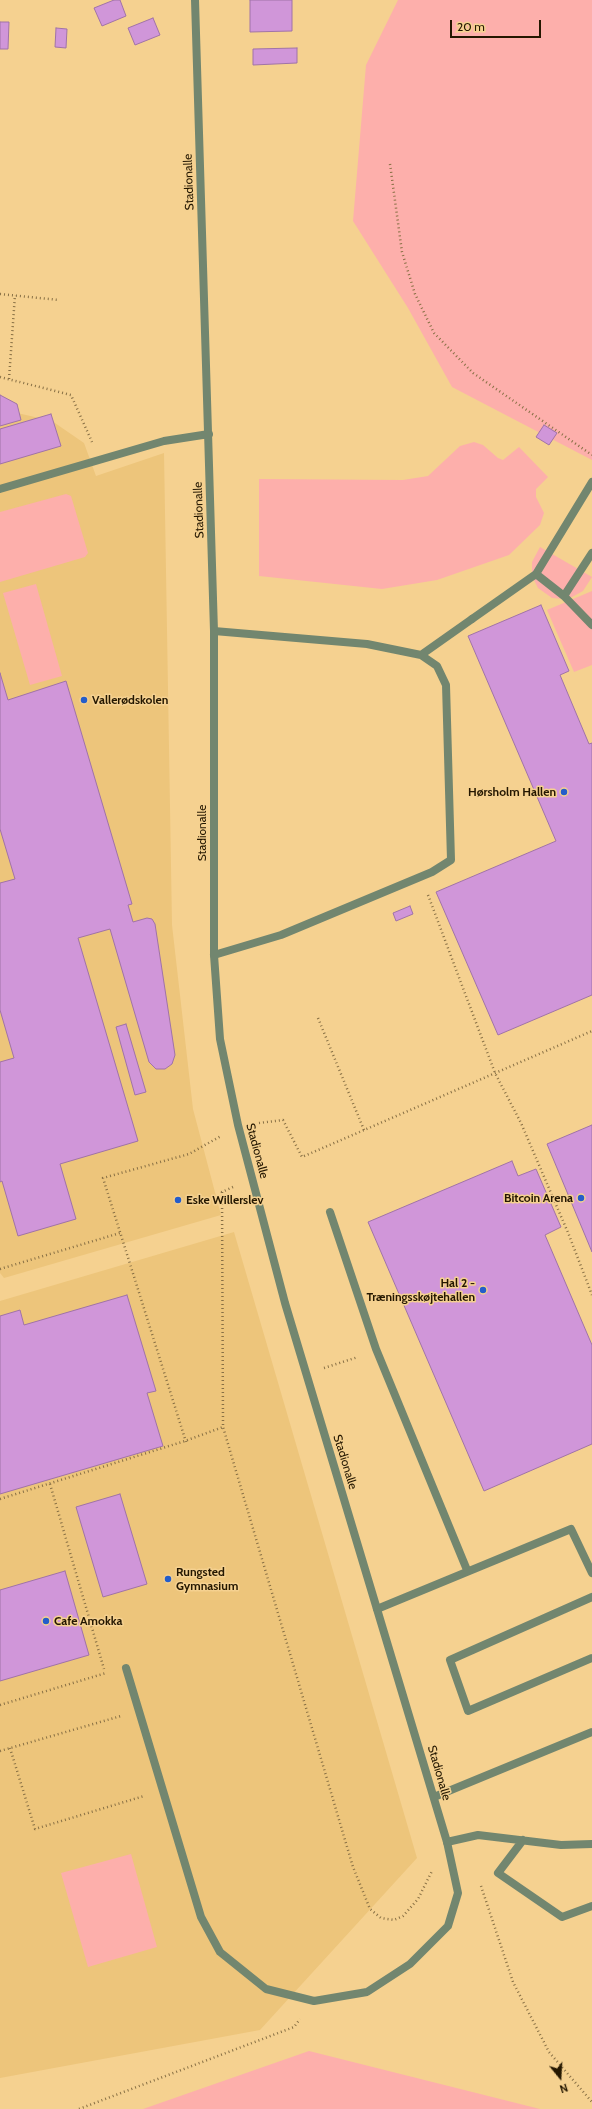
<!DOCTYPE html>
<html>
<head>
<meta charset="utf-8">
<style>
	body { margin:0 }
	#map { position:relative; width:592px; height:2109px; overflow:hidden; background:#f5d190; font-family:Cabin,sans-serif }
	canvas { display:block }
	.north { position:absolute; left:540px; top:2057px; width:40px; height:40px; -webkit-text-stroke:3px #f5d190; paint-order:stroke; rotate:162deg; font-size:11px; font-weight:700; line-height:16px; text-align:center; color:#241700 }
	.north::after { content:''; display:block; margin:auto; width:14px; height:18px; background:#241700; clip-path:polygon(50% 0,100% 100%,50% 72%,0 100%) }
	.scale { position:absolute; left:450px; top:20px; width:91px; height:18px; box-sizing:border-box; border:2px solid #241700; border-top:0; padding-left:5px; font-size:12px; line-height:14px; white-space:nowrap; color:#241700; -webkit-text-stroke:3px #f5d190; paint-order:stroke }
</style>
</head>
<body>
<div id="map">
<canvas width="592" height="2109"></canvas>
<div class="north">N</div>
<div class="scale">20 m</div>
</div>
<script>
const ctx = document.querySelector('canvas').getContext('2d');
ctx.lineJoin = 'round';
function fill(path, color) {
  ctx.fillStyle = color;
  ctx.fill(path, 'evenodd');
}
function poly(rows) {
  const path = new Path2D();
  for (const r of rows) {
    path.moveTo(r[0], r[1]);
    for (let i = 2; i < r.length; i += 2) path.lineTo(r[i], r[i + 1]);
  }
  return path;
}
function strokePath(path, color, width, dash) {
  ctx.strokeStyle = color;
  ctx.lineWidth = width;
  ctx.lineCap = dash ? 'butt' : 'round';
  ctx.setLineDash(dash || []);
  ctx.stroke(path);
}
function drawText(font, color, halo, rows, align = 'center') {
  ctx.font = font + ' Cabin,sans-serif';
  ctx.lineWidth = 3;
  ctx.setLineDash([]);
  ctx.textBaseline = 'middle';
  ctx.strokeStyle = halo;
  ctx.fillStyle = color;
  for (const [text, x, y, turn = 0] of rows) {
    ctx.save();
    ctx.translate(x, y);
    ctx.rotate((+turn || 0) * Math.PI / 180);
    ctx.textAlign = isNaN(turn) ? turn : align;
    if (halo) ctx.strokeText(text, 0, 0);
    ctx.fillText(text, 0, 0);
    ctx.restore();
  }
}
fill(poly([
	[0,409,52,421,84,443,96,476,164,453,172,925,193,1109,221,1215,4,1278,0,1273],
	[234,1232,417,1858,260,2030,0,2078,0,1301]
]), '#edc57b');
fill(poly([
	[398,0,592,0,592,460,452,387,408,308,353,221,366,65],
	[474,442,483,445,498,458,503,460,519,447,548,477,536,489,536,497,544,513,540,525,509,555,437,580,382,589,259,576,259,479,403,480,428,476,460,446],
	[66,494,71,496,88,553,85,557,0,582,0,512],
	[540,547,592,577,583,591,572,597,563,599,552,598,538,588,532,576,532,562],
	[36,584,62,676,30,685,3,593],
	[592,591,592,665,574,672,547,610],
	[131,1854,157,1947,88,1967,61,1873],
	[309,2051,540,2109,143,2109]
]), '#fdafab');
const building = poly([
	[114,0,120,0,126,16,102,26,94,8,114,0],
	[250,0,292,0,292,31,250,32,250,0],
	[153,18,160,35,135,45,128,28,153,18],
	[0,22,9,22,8,49,0,49,0,22],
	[56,28,67,29,66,48,55,47,56,28],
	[297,48,297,63,253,65,253,49,297,48],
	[0,395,17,404,21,420,0,426,0,395],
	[51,414,61,446,0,464,0,429,51,414],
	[544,425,557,433,549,445,536,437,544,425],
	[541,605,569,671,560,675,589,744,592,743,592,995,498,1035,436,892,556,841,468,636,541,605],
	[0,673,8,700,66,681,132,904,128,905,133,922,147,918,152,919,155,924,175,1055,172,1064,165,1069,156,1069,149,1062,110,929,78,938,138,1141,60,1164,76,1219,18,1236,2,1181,0,1182,0,1062,14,1058,0,1010,0,883,15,879,0,829,0,673],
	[410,906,413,914,396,921,393,913,410,906],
	[126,1024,146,1092,135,1095,116,1027,126,1024],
	[592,1125,592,1252,547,1144,592,1125],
	[512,1161,518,1176,536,1169,561,1227,545,1235,592,1345,592,1444,484,1491,368,1222,512,1161],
	[127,1295,156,1391,147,1393,163,1446,0,1494,0,1316,20,1310,24,1325,127,1295],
	[120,1494,147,1584,103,1597,76,1507,120,1494],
	[65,1571,89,1655,0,1681,0,1590,65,1571]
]);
fill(building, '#d096d9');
strokePath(building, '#a073a7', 1);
strokePath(poly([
	[390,164,402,252,415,294,434,333,473,373,592,455],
	[0,294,59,300],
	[0,377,71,395,92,442],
	[9,379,15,295],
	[428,895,495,1073,521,1123,569,1235,592,1295],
	[318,1018,364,1130],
	[259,1123,283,1120,302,1157,592,1031],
	[233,1187,222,1192,223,1427,353,1867,370,1909,381,1918,394,1920,403,1916,418,1899,432,1871],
	[0,1269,120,1233],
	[324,1368,358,1357],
	[186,1442,103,1178,189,1154,221,1136],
	[50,1484,104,1669],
	[0,1499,185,1441,223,1427],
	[0,1705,106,1673],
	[10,1748,35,1829,144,1796],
	[0,1751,121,1716],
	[481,1886,513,1982,549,2052,592,2102],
	[79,2109,294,2027,300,2019]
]), '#887045', 2.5, [1, 3]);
strokePath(poly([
	[421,655,472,619],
	[214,955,281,935,432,872,451,860,446,685,437,666,421,655,367,644,214,631],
	[330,1212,376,1349,467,1570],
	[592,1597,450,1660,468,1711,592,1658],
	[377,1609,571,1529,592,1573],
	[434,1797,592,1732],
	[523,1840,498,1873,562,1917,592,1906],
	[447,1842,478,1835,561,1845,592,1844]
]), '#72866f', 8);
strokePath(poly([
	[0,489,164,441,209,434],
	[536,574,592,482],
	[564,596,592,553],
	[472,619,536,574,564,596,592,625],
	[126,1668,201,1917,220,1952,266,1989,314,2001,367,1992,410,1964,448,1926,458,1893,447,1842,285,1303,238,1125,220,1039,214,955,214,631,195,0]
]), '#72866f', 8);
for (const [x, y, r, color] of [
	[84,700,4,"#245dca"],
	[564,792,4,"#245dca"],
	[581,1198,4,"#245dca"],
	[178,1200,4,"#245dca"],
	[483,1290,4,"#245dca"],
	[168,1579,4,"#245dca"],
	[46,1621,4,"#245dca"]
]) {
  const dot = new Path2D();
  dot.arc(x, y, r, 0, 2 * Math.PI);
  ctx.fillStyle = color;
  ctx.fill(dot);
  strokePath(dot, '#f5d190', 1.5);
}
drawText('12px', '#241700', '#f5d190', [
	["Stadionalle",189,182,-92],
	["Stadionalle",199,510,-92],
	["Stadionalle",202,833,-90],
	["Stadionalle",257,1151,75],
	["Stadionalle",345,1462,73],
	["Stadionalle",439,1773,74]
]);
drawText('bold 12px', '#241700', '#f5d190', [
	["Vallerødskolen",92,700],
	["Hørsholm Hallen",556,792,"right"],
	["Bitcoin Arena",573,1198,"right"],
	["Eske Willerslev",186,1200],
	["Hal 2 -",475,1283,"right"],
	["Træningsskøjtehallen",475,1297,"right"],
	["Rungsted",176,1572],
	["Gymnasium",176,1586],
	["Cafe Amokka",54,1621]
], 'left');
</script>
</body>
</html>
